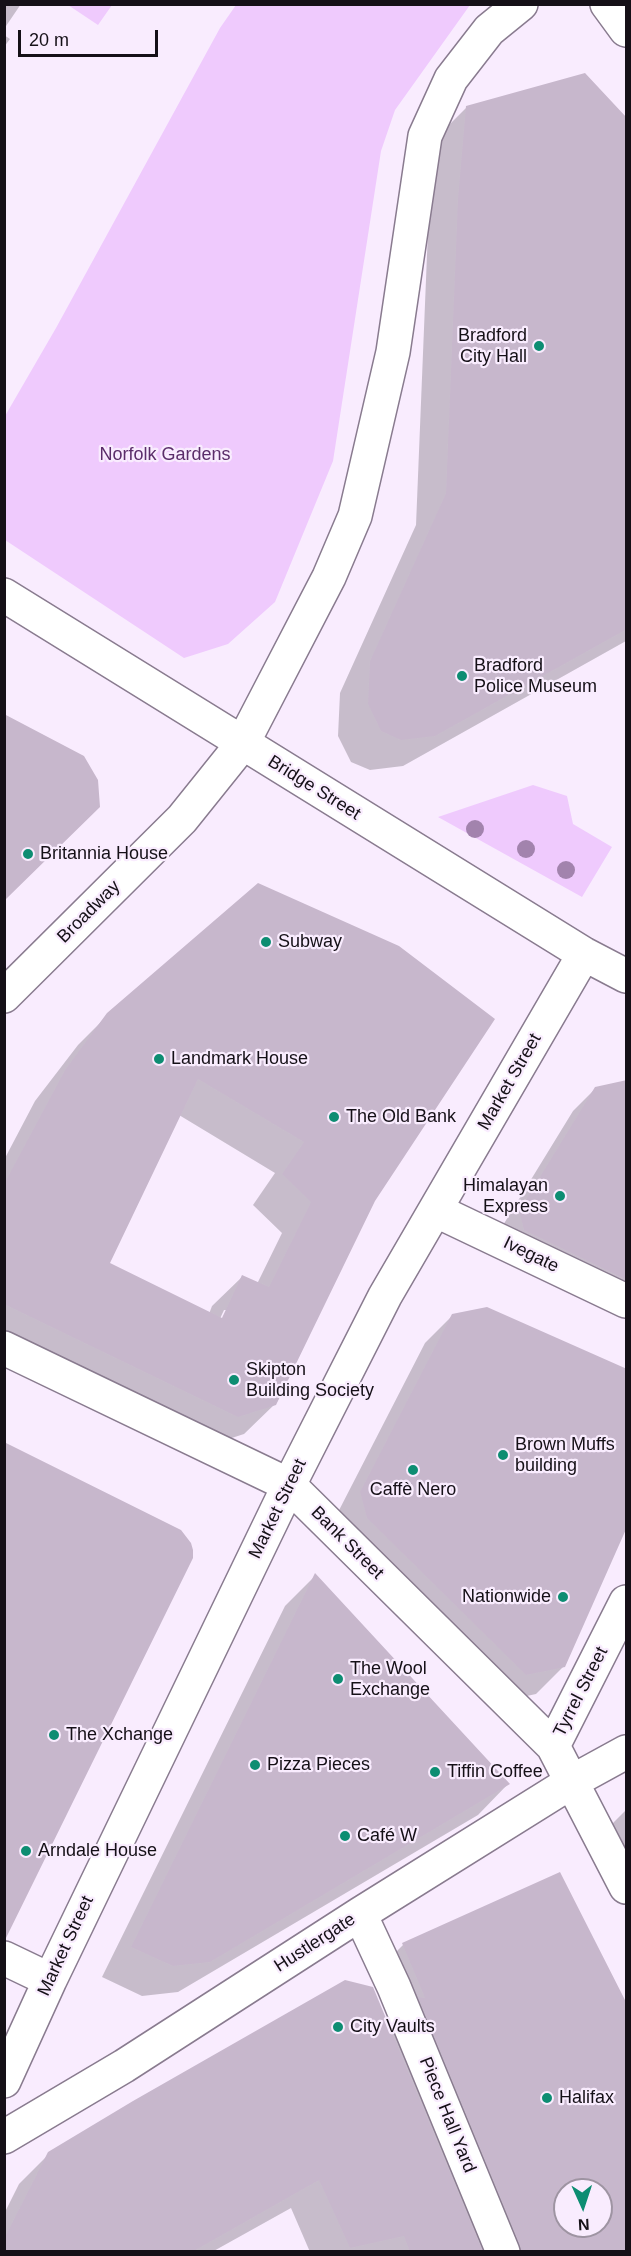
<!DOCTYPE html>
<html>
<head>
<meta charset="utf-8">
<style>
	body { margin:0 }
	#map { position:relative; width:631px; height:2256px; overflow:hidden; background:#f9ecfe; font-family:Helvetica,sans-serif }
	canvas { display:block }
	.frame { position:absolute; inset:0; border:6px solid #151017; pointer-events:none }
	.north { position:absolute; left:553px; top:2178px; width:60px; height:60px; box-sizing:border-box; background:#f9ecfe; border:2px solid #9e94a2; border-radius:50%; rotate:177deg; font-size:16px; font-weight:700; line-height:24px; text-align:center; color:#151017 }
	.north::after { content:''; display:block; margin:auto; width:21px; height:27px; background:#0d8d72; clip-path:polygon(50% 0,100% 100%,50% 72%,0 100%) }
	.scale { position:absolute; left:18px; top:30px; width:140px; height:27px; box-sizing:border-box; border:3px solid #151017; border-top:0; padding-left:8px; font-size:18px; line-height:21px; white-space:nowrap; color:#151017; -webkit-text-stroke:4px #f9ecfe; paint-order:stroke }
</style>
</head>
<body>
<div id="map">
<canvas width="631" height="2256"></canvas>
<div class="frame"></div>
<div class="north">N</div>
<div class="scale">20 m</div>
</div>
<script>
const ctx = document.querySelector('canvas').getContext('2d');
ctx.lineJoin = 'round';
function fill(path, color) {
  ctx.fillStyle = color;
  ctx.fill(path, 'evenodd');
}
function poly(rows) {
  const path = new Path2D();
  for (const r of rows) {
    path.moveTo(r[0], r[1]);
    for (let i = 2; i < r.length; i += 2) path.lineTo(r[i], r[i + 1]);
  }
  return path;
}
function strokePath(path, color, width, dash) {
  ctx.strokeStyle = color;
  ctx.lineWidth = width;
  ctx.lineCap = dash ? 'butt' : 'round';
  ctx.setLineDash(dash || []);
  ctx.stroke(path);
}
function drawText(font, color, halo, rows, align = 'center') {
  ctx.font = font + ' Helvetica,sans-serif';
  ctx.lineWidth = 4.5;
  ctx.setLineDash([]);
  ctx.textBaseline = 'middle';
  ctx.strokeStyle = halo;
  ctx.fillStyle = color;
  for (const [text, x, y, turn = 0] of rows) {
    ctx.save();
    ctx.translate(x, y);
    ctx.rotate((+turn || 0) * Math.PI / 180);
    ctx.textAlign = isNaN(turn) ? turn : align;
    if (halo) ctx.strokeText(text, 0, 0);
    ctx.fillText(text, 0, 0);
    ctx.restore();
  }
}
fill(poly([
	[68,5,112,5,98,25],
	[236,5,470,5,395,110,381,151,333,461,275,602,228,644,184,658,5,540,5,416,56,328,220,28],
	[533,785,567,796,573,824,612,847,582,897,438,817]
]), '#efcafd');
fill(poly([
	[4,4,21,4,4,29],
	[4,35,10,39,4,47],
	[467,107,626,120,626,641,403,766,370,770,351,762,338,736,340,693,416,525,428,230,436,138],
	[258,885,374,1200,275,1404,244,1434,207,1446,4,1348,4,1160,35,1101,78,1045,108,1015],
	[179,1115,275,1173,253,1205,282,1233,257,1284,242,1277,212,1306,209,1314,108,1263],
	[224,1310,227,1310,220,1326,217,1325],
	[596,1088,626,1093,626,1314,497,1235,573,1111],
	[452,1316,564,1666,536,1694,499,1702,334,1520,425,1343],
	[4,1444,16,1914,4,1925],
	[315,1576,508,1784,478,1815,178,1992,142,1996,102,1977,285,1606],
	[626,1810,626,1863,609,1827],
	[403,1945,626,2007,626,2252,310,2252,291,2208,212,2252,4,2252,4,2214,19,2184,48,2155,389,2028,395,2022,375,1973],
	[565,2190,601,2190,601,2226,565,2226]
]), '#0003');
fill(poly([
	[585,73,627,118,627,629,435,736,401,740,381,731,368,704,370,661,446,493,458,198,466,106],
	[4,714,84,756,98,780,100,807,4,901],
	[258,883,399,946,495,1019,375,1201,276,1405,238,1417,4,1304,4,1184,65,1070,107,1013],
	[198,1079,304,1142,282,1174,311,1202,269,1287,242,1275,222,1318,110,1263],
	[627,1080,627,1280,524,1230,519,1211,595,1087],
	[487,1307,627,1369,627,1527,565,1667,526,1675,367,1518,360,1492,452,1314],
	[4,1442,181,1530,191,1543,193,1550,193,1558,5,1940],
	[315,1573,510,1784,210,1962,173,1966,131,1947],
	[560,1872,627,2004,627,2252,521,2252,520,2245,418,1997,425,1998,402,1943],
	[565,2190,601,2190,601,2226,565,2226],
	[345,1980,373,1987,483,2252,410,2252,404,2236,350,2248,319,2180,192,2252,4,2252,4,2239,48,2152,133,2101]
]), '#c7b7cc');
const minor = poly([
	[607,4,626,30],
	[4,595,584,954,626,976],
	[4,996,182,819,243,743,249,731,329,577,355,516,393,352,425,136,451,79,489,30,521,4],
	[435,1210,626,1301],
	[4,1348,289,1485,553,1746],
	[626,1602,553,1746,626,1887],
	[360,1914,394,1987,503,2252],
	[4,1958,50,1980],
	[4,2081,50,1980,289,1485,385,1296,584,954],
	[4,2137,124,2066,360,1914,573,1781,626,1752]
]);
strokePath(minor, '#897b8f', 36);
strokePath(minor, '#fff', 33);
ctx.fillStyle = '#a283ad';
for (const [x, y] of [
	[475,829],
	[526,849],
	[566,870]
]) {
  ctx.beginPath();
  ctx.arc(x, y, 9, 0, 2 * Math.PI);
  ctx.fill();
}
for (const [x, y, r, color] of [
	[539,346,6,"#0d8d72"],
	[462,676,6,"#0d8d72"],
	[28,854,6,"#0d8d72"],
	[266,942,6,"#0d8d72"],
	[159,1059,6,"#0d8d72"],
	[334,1117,6,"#0d8d72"],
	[560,1196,6,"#0d8d72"],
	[234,1380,6,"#0d8d72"],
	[503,1455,6,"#0d8d72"],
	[413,1470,6,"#0d8d72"],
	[563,1597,6,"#0d8d72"],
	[338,1679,6,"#0d8d72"],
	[54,1735,6,"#0d8d72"],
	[255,1765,6,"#0d8d72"],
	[435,1772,6,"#0d8d72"],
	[345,1836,6,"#0d8d72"],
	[26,1851,6,"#0d8d72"],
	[338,2027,6,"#0d8d72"],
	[547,2098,6,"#0d8d72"]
]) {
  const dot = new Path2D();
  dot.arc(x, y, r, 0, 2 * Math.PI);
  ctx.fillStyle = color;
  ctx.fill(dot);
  strokePath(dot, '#f9ecfe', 2);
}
drawText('18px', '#151017', '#f9ecfe', [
	["Bradford",527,336,"right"],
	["City Hall",527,357,"right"],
	["Bradford",474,666],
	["Police Museum",474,687],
	["Britannia House",40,854],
	["Subway",278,942],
	["Landmark House",171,1059],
	["The Old Bank",346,1117],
	["Himalayan",548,1186,"right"],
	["Express",548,1207,"right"],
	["Skipton",246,1370],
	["Building Society",246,1391],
	["Brown Muffs",515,1445],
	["building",515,1466],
	["Caffè Nero",413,1490,"center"],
	["Nationwide",551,1597,"right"],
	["The Wool",350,1669],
	["Exchange",350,1690],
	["The Xchange",66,1735],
	["Pizza Pieces",267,1765],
	["Tiffin Coffee",447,1772],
	["Café W",357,1836],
	["Arndale House",38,1851],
	["City Vaults",350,2027],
	["Halifax",559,2098]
], 'left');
drawText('18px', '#5b2d6a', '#f9ecfe', [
	["Norfolk Gardens",165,455]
]);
drawText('18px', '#151017', '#f9ecfe', [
	["Bridge Street",314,788,32],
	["Broadway",89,912,-45],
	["Market Street",510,1082,-60],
	["Ivegate",531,1255,26],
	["Market Street",278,1509,-64],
	["Bank Street",347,1543,45],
	["Tyrrel Street",581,1692,-63],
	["Hustlergate",315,1943,-33],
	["Market Street",66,1946,-65],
	["Piece Hall Yard",447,2115,68]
]);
</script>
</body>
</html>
